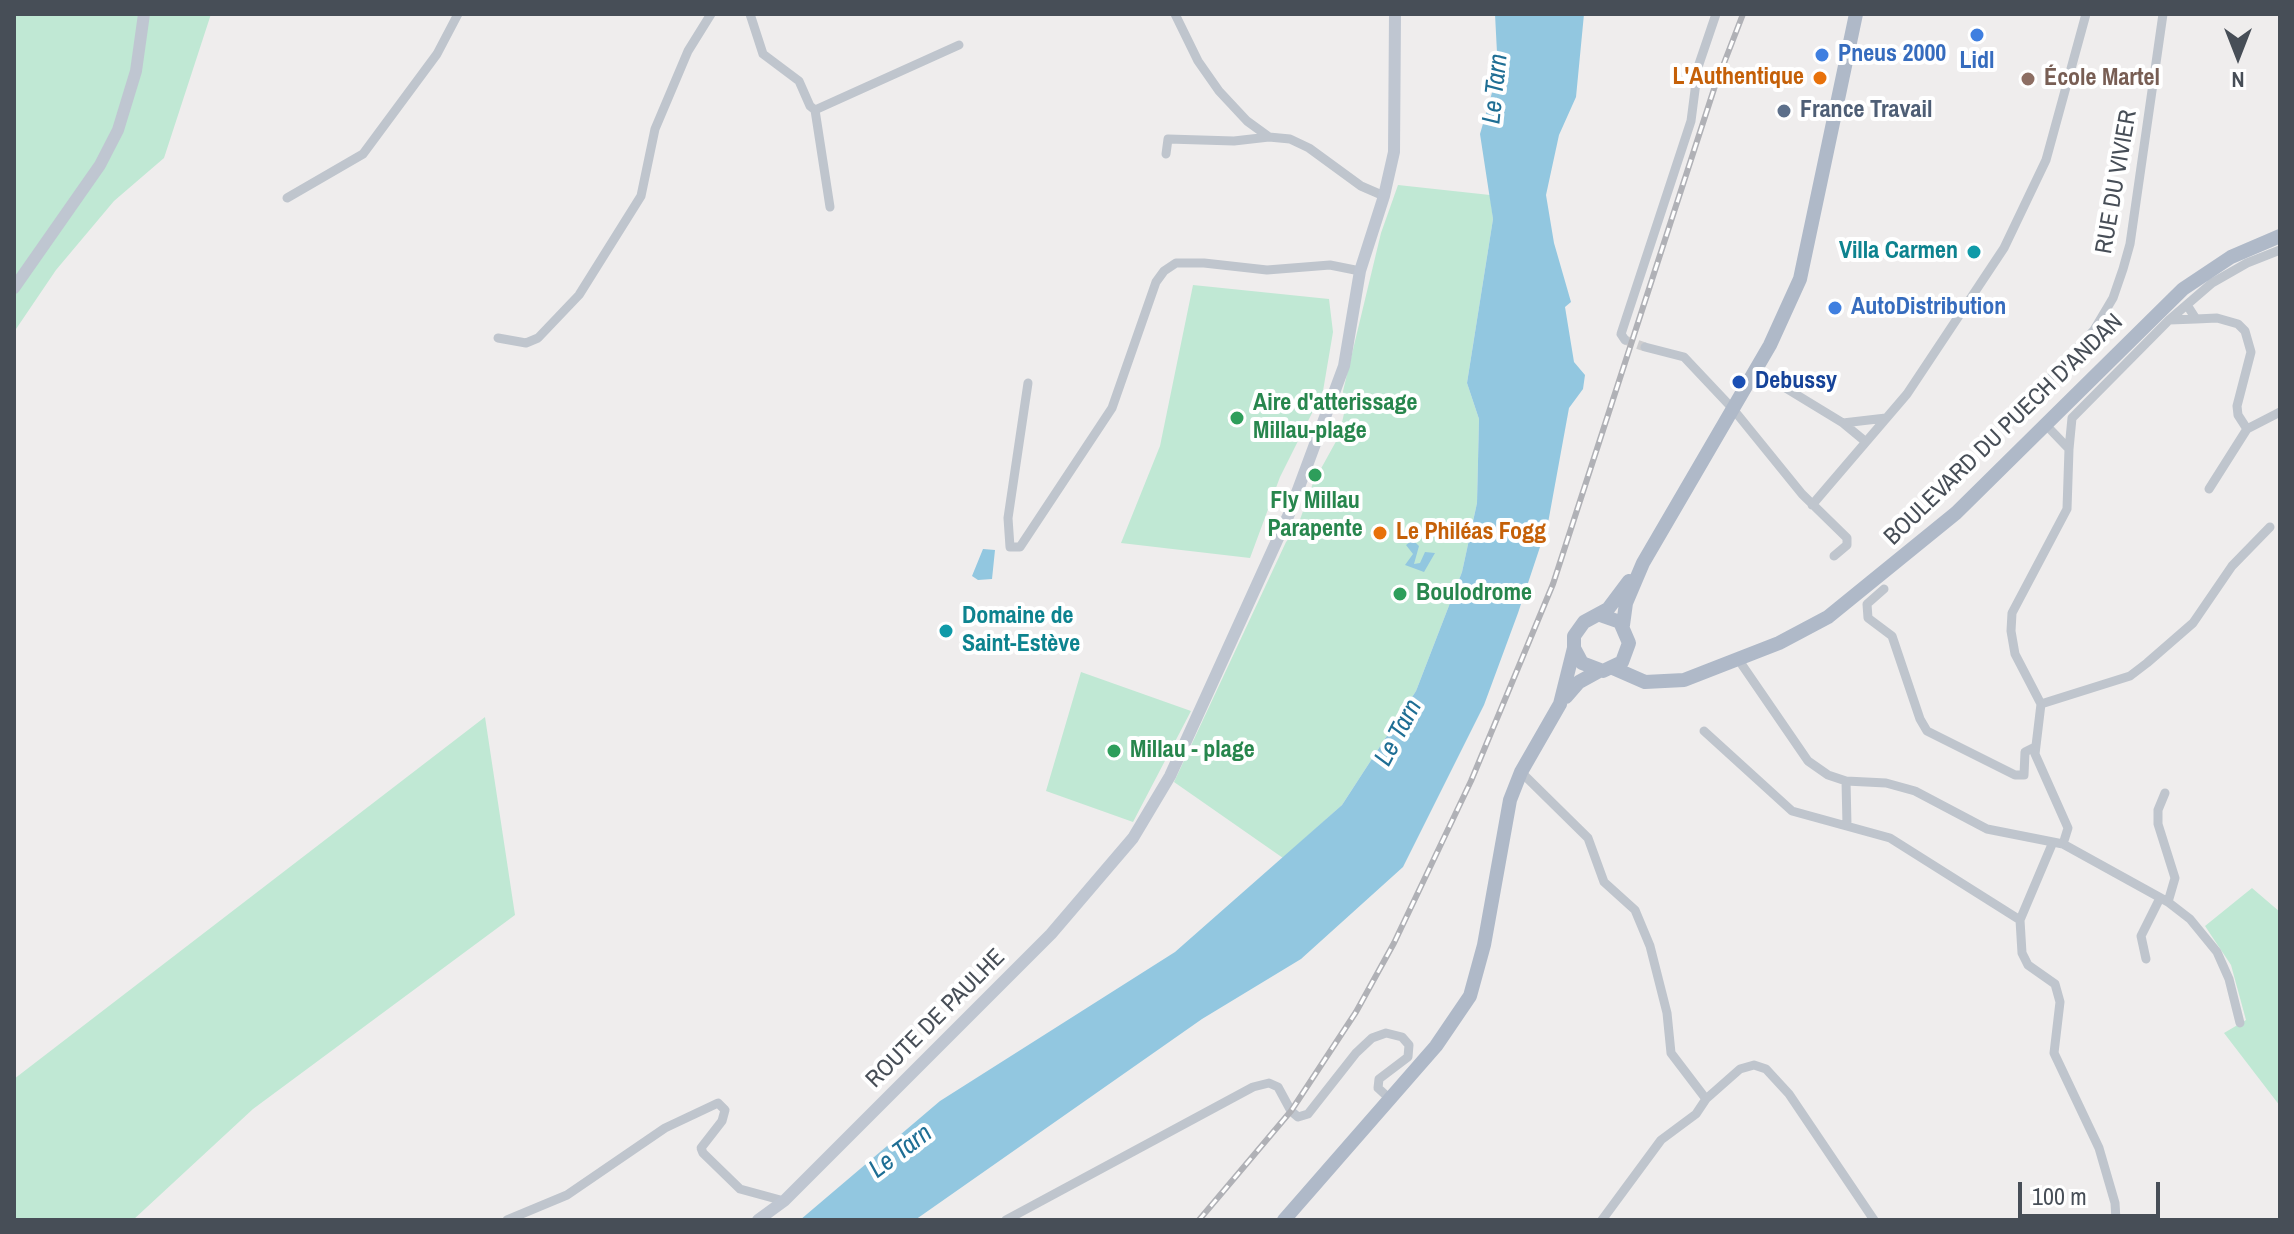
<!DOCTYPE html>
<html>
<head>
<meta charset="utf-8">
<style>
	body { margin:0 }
	#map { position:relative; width:2294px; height:1234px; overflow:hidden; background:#efeded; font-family:"Archivo Narrow",sans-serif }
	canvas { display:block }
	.frame { position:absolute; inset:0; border:16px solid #474e57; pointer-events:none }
	.north { position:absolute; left:2198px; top:16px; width:80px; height:80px; -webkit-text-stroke:6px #fff; paint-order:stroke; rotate:180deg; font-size:22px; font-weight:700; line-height:32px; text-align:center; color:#474e57 }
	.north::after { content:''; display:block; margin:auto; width:28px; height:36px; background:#474e57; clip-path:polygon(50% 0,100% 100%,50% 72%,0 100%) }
	.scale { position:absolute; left:2018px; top:1182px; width:142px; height:36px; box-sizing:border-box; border:4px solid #474e57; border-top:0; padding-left:10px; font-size:24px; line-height:28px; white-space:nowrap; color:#474e57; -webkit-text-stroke:6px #fff; paint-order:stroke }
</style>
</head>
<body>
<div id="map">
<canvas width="2294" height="1234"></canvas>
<div class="frame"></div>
<div class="north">N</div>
<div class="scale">100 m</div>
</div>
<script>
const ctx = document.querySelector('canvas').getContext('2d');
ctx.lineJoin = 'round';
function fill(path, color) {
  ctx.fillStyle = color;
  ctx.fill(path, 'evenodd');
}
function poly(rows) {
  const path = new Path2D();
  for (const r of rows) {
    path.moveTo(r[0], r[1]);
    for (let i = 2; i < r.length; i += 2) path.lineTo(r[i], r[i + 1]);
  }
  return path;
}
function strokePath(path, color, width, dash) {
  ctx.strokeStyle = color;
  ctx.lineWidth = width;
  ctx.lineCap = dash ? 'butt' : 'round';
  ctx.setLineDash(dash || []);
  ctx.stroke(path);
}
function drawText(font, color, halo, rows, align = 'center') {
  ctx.font = font + ' "Archivo Narrow",sans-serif';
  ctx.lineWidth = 8;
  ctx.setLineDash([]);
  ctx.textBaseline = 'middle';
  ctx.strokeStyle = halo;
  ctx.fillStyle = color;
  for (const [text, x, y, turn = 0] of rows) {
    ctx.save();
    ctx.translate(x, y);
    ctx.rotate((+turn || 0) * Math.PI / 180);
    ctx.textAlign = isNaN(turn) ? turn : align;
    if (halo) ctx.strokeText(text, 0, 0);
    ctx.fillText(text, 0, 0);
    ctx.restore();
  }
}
fill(poly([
	[14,14,211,14,164,158,114,201,56,270,14,332],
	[1398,185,1490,195,1493,219,1467,383,1479,419,1477,503,1462,572,1416,691,1342,805,1283,858,1174,782,1286,542,1297,528,1313,483,1339,436,1345,409,1343,391,1381,233],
	[1193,285,1329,299,1333,332,1323,391,1280,477,1250,558,1121,543,1160,446],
	[1081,672,1191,711,1133,822,1046,791],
	[485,717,515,915,253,1109,133,1220,14,1220,14,1079],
	[2252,888,2280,912,2280,1106,2224,1033,2246,1020,2231,965,2205,926]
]), '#c0e8d4');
fill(poly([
	[1495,14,1584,14,1576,97,1559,135,1546,195,1554,243,1571,302,1565,307,1574,362,1585,375,1583,389,1569,408,1548,523,1518,613,1484,705,1403,867,1301,959,1202,1019,915,1220,800,1220,940,1101,1175,952,1342,805,1416,691,1462,572,1477,503,1479,419,1467,383,1493,219,1480,134,1498,72],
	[1413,540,1419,546,1414,564,1420,563,1425,552,1435,553,1424,572,1405,565,1413,554,1406,545],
	[983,549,995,550,992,579,978,580,972,576]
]), '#92c7e0');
strokePath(poly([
	[1625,340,1645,347]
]), '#cdcdcf', 9, [9, 4.5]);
strokePath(poly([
	[750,14,763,54,799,81,810,106,815,110,959,45],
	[1175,14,1198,61,1219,91,1247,121,1269,137,1290,139,1309,148,1361,186,1384,196],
	[815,110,830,207],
	[1166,154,1168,139,1234,141,1269,137],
	[287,198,363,154,437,54,458,14],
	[2196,319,2217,318,2238,324,2245,331,2251,352,2237,406,2238,415,2247,429,2209,489],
	[2169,320,2196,319,2187,305],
	[498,338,526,343,538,338,579,295,641,196,655,129,688,51,711,14],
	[1625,340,1621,334,1691,121,1698,67,1716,14],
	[1645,347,1684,357,1733,409,1802,494,1847,538,1847,545,1834,556],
	[1756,370,1843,423,1866,442],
	[2047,381,2094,330,2113,298,2123,269,2130,244,2163,14],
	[1028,383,1008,518,1010,547,1020,547,1112,408,1156,282,1164,271,1176,263,1204,263,1267,270,1330,265,1360,271],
	[1843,423,1886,418],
	[2046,425,2069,449,2067,509,2012,613,2011,631,2015,654,2041,704,2035,754,2068,828,2063,844],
	[2247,429,2280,412],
	[2069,449,2072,418,2169,320,2212,283,2247,263,2280,250],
	[1812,505,1907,394,2004,248,2046,160,2086,14],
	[1884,589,1867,604,1868,618,1892,636,1920,719,1927,731,2015,775,2024,775,2025,752,2035,747],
	[1738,659,1808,761,1828,775,1846,781,1886,783,1915,791,1987,829,2063,844,2168,902,2190,919,2217,952,2229,979,2240,1023],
	[2041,704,2130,676,2147,663,2193,623,2232,566,2270,527],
	[1704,731,1792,811,1890,838,2020,920],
	[1521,772,1588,838,1604,882,1635,910,1650,946,1667,1013,1671,1053,1706,1099],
	[1846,781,1847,825],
	[2165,793,2158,810,2158,824,2175,878,2168,902],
	[2053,842,2020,920,2022,953,2028,965,2055,984,2060,1002,2054,1053,2099,1148,2115,1203,2116,1220],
	[2146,959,2141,936,2160,898],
	[507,1220,567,1195,665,1128,718,1103,725,1110,722,1121,701,1148,703,1153,740,1189,784,1201],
	[1006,1220,1253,1087,1269,1083,1278,1087,1291,1111,1298,1117,1308,1114,1356,1053,1372,1038,1386,1033,1402,1037,1409,1045,1408,1057,1379,1079,1378,1088,1390,1099],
	[1602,1220,1661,1140,1696,1114,1706,1099,1740,1069,1754,1065,1766,1069,1789,1094,1874,1220]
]), '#bfc5cd', 9);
strokePath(poly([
	[14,288,100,165,118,130,136,71,144,14],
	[758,1220,784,1201,1051,934,1133,838,1170,776,1289,514,1344,366,1360,271,1384,196,1394,152,1395,14]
]), '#bfc6d1', 12);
strokePath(poly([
	[1600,615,1620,622,1629,643,1622,662,1603,671,1582,663,1574,648,1574,636,1584,622,1608,609,1629,581],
	[1623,625,1626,603,1643,563,1770,345,1800,279,1856,14],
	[1613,668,1645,682,1684,680,1779,643,1828,617,1956,513,2183,289,2231,257,2280,236],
	[1566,697,1579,682,1599,671],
	[1284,1220,1436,1046,1470,996,1484,945,1510,800,1521,772,1560,704,1574,648]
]), '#afb9c8', 14);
const rail = poly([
	[1199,1220,1291,1111,1356,1012,1394,943,1471,781,1553,584,1714,89,1743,14]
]);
strokePath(rail, '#b0b1b6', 6);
strokePath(rail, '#fff', 3, [9]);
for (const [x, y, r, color] of [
	[1977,35,8,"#3f7fe0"],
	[1822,55,8,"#3f7fe0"],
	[1820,78,8,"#e8710a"],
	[2028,79,8,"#8d6e63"],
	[1784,111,8,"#5c6f8a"],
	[1974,252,8,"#0f9aa8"],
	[1835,308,8,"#3f7fe0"],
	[1739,382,8,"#1a4fb4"],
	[1237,418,8,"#2e9e5b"],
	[1315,475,8,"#2e9e5b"],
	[1380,533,8,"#e8710a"],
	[1400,594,8,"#2e9e5b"],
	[946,631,8,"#0f9aa8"],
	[1114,751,8,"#2e9e5b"]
]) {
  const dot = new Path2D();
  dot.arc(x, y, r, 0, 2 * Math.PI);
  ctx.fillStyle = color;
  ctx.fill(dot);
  strokePath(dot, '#fff', 3);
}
drawText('bold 24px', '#366cbe', '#fff', [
	["Pneus 2000",1838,55],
	["Lidl",1977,62,"center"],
	["AutoDistribution",1851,308]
], 'left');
drawText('bold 24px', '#c56008', '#fff', [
	["L'Authentique",1804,78],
	["Le Philéas Fogg",1396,533,"left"]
], 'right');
drawText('bold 24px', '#785e54', '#fff', [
	["École Martel",2044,79]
], 'left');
drawText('bold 24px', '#4e5e75', '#fff', [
	["France Travail",1800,111]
], 'left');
drawText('24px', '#474e57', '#fff', [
	["RUE DU VIVIER",2117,182,-80],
	["BOULEVARD DU PUECH D'ANDAN",2004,430,-44],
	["ROUTE DE PAULHE",936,1019,-45]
]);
drawText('bold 24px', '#0d838f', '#fff', [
	["Villa Carmen",1958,252],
	["Domaine de",962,617,"left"],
	["Saint-Estève",962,645,"left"]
], 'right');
drawText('bold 24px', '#164399', '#fff', [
	["Debussy",1755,382]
], 'left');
drawText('bold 24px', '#27864d', '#fff', [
	["Aire d'atterissage",1253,404],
	["Millau-plage",1253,432],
	["Fly Millau",1315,502,"center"],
	["Parapente",1315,530,"center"],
	["Boulodrome",1416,594],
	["Millau - plage",1130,751]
], 'left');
drawText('italic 26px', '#1e6e94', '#fff', [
	["Le Tarn",1496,89,-84],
	["Le Tarn",1399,733,-62],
	["Le Tarn",901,1152,-37]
]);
</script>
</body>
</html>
